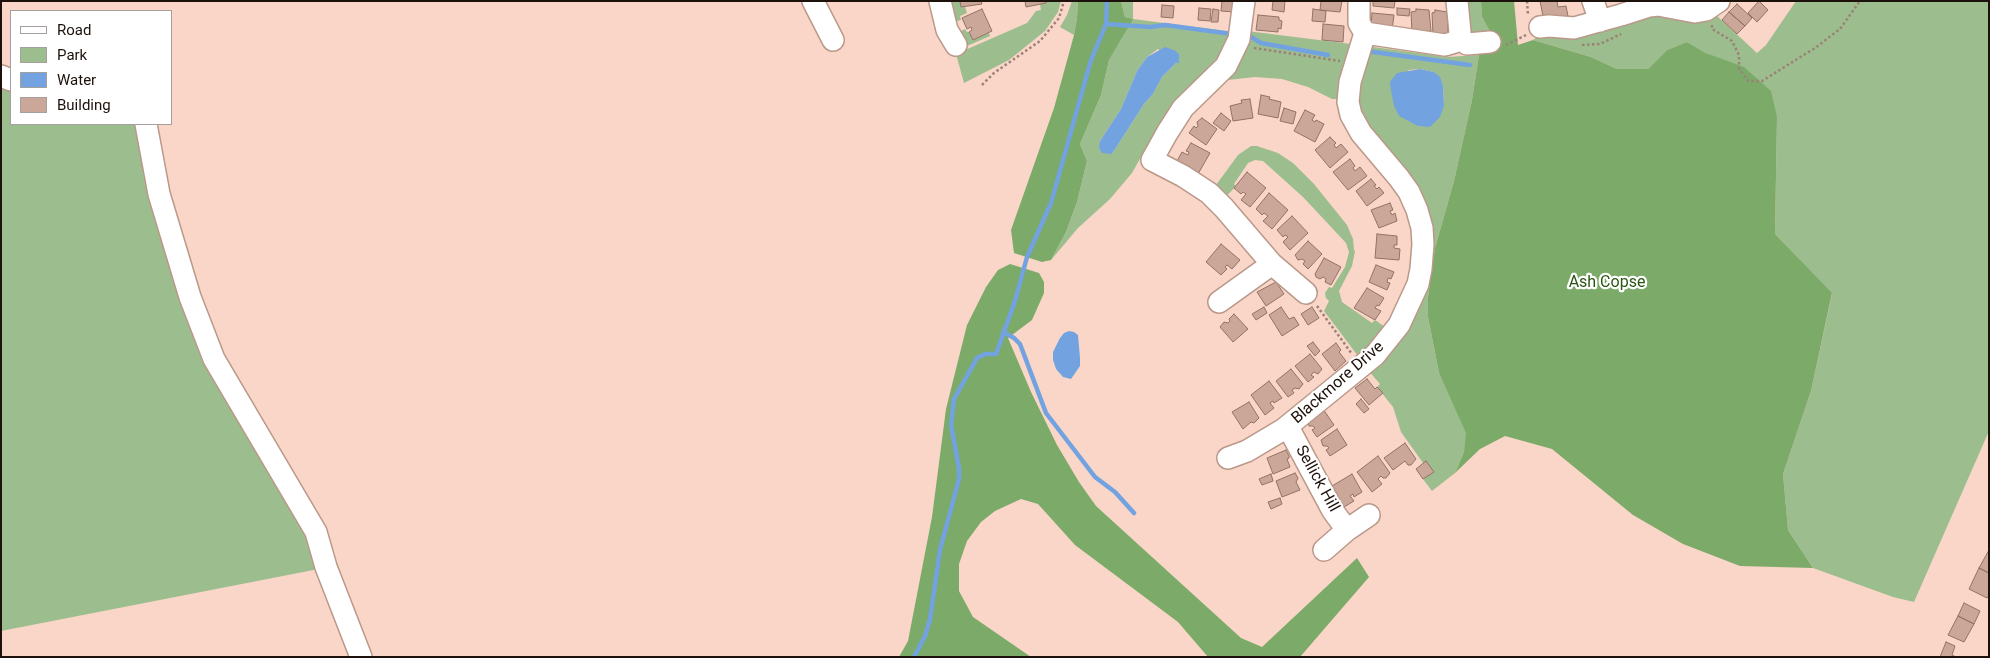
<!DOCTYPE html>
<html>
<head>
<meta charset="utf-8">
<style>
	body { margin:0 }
	#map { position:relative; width:1990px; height:658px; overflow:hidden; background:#f9d6c7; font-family:Roboto,sans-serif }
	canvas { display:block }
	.frame { position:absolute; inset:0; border:2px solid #1d110c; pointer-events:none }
	.legend { position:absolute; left:10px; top:10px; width:162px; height:115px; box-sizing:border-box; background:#fff; border:1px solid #a5a09e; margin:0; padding:6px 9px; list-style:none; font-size:15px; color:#1d110c }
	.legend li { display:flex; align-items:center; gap:10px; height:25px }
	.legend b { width:25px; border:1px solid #a5a09e }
</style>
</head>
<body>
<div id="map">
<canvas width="1990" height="658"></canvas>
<div class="frame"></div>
<ul class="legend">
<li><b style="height:6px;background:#fff"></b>Road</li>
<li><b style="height:14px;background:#9cbe8f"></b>Park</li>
<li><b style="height:14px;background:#72a3e0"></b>Water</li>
<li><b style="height:14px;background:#caa799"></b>Building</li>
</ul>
</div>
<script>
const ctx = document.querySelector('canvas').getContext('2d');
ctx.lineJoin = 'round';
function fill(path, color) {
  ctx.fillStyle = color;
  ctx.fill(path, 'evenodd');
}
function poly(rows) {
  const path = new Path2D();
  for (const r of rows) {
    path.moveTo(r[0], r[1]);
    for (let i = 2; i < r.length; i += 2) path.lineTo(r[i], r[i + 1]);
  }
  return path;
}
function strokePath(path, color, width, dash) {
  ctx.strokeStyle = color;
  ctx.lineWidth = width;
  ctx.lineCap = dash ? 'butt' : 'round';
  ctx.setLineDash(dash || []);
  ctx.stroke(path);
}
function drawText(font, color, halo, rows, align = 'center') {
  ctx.font = font + ' Roboto,sans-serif';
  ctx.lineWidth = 4.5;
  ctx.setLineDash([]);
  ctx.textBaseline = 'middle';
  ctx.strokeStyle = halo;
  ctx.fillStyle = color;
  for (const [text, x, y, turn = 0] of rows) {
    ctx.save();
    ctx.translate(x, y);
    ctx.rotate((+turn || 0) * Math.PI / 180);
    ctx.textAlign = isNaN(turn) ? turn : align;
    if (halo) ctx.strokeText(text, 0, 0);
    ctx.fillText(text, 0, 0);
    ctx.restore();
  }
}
fill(poly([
	[945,1,960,1,961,7,965,7,967,13,960,16,961,20,954,22],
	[1046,1,1061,1,1058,12,1045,31,1009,60,964,83,956,54,1027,23,1036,11,1041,10,1040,4,1046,3],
	[1072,1,1078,1,1077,18,1074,35,1060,27,1067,15],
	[1121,1,1133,1,1133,19,1234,32,1220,65,1179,98,1159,125,1132,173,1110,199,1078,228,1051,260,1066,232,1077,202,1087,161,1080,144,1101,95,1109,60,1132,19,1125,17],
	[1158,49,1176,63,1162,77,1153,94,1144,104,1112,154,1100,141,1121,109,1137,71,1147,57],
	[1462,1,1481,1,1482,17,1492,35,1470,36],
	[1796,1,1989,1,1989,431,1914,602,1893,597,1813,568,1788,530,1783,474,1811,391,1832,294,1775,234,1777,117,1718,58,1706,53,1687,42,1667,50,1648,69,1617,69,1591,57,1533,40,1545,31,1639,14,1716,15,1757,53,1766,45],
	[965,29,967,32,969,32,973,40,989,33,990,36,958,50,959,32],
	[1247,31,1351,44,1338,99,1332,99,1308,87,1282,79,1255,77,1228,80,1224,77],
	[1366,46,1447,57,1479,55,1472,100,1454,181,1435,248,1428,297,1428,317,1439,373,1467,433,1464,452,1455,473,1432,491,1423,479,1433,472,1423,463,1401,432,1393,407,1377,387,1380,384,1367,369,1429,245,1361,122,1352,102],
	[1420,69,1434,72,1443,86,1444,106,1408,70],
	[1,65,11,67,11,124,155,124,166,192,222,359,334,566,1,631],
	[1251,146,1257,146,1278,153,1293,163,1314,184,1347,225,1353,239,1354,250,1355,251,1352,266,1339,291,1342,302,1372,323,1375,320,1385,327,1373,342,1358,356,1324,311,1329,301,1326,298,1325,293,1329,287,1332,288,1345,267,1349,252,1346,243,1303,197,1263,161,1255,160,1248,163,1234,184,1236,186,1223,200,1216,185,1238,155]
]), '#9cbe8f');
fill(poly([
	[1078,1,1121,1,1125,17,1133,19,1109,60,1101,95,1080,144,1087,161,1077,202,1066,232,1051,260,1042,262,1014,253,1011,230,1054,108,1074,35,1077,18],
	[1481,1,1514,1,1518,45,1533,40,1591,57,1617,69,1648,69,1667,50,1687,42,1706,53,1744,67,1771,91,1777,117,1775,234,1832,293,1811,391,1783,474,1788,530,1813,568,1740,566,1683,544,1633,515,1552,449,1505,436,1480,449,1455,473,1464,452,1466,433,1439,373,1428,317,1428,297,1435,248,1454,181,1472,100,1479,55,1492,35,1482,17],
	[1010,264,1039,273,1044,282,1044,293,1032,320,1008,338,1031,392,1057,445,1079,482,1096,506,1241,638,1262,647,1357,558,1369,577,1300,657,1208,657,1178,622,1075,545,1038,504,1021,499,995,511,981,522,967,541,959,564,959,591,973,617,1031,657,899,657,908,641,932,517,946,409,967,325,986,287,998,270]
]), '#7caa69');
fill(poly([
	[1165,47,1174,50,1179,54,1179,63,1176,63,1162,77,1153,94,1144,104,1112,154,1102,153,1099,148,1100,141,1121,109,1137,71,1147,57],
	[1420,69,1434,72,1440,77,1443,86,1444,106,1440,117,1430,127,1418,126,1399,116,1394,106,1391,91,1390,82,1397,73],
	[1069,331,1074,332,1078,335,1080,358,1080,366,1071,379,1063,377,1056,369,1053,360,1053,352,1060,338,1064,333]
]), '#72a3e0');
strokePath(poly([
	[1106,24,1150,27,1165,25,1232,34],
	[1248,35,1261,43,1328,55],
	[1366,51,1470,65],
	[1003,332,1014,338,1020,344,1046,413,1095,477,1115,492,1134,513],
	[914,657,925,636,930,619,940,550,959,479,959,468,951,425,954,399,977,358,985,354,996,354,1015,301,1027,257,1051,203,1091,60,1106,24,1107,1]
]), '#72a3e0', 4.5);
const building = poly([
	[960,1,981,1,982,4,961,7,960,1],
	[1025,1,1046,1,1046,3,1026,7,1025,1],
	[1222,1,1235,1,1234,12,1221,11,1222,1],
	[1273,1,1285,1,1284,12,1272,10,1273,1],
	[1321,1,1342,1,1340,12,1320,10,1321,1],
	[1373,1,1395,1,1394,8,1373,6,1373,1],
	[1540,1,1557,1,1558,7,1566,6,1568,16,1544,21,1540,1],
	[1759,1,1768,10,1757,22,1748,13,1759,1],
	[1737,4,1752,18,1745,26,1729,12,1737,4],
	[1162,5,1174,6,1173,18,1161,17,1162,5],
	[1199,8,1211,9,1210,21,1198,20,1199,8],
	[1397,8,1410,9,1409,16,1397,15,1397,8],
	[982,9,992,31,973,40,969,32,972,30,971,27,967,29,962,18,982,9],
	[1213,9,1219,10,1218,22,1211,22,1213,9],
	[1313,9,1326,11,1325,22,1312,21,1313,9],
	[1416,9,1429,10,1431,31,1412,33,1411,12,1416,11,1416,9],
	[1435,10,1447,12,1448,34,1433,35,1432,13,1435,12,1435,10],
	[1729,12,1745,26,1737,34,1722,20,1729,12],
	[1372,13,1394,15,1392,30,1371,28,1372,13],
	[1258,15,1279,17,1279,20,1282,21,1281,29,1278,28,1278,32,1256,30,1258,15],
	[1323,24,1344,26,1343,42,1322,40,1323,24],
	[1261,95,1270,97,1269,99,1281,102,1278,118,1258,114,1261,95],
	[1250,99,1253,118,1233,121,1230,106,1242,103,1241,100,1250,99],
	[1284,108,1296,112,1293,124,1280,121,1284,108],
	[1305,110,1315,115,1312,120,1315,122,1316,120,1324,124,1315,142,1294,131,1305,110],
	[1221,113,1231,121,1224,131,1213,123,1221,113],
	[1202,118,1217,129,1206,145,1189,133,1194,126,1196,128,1198,126,1197,122,1202,118],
	[1330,137,1336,143,1334,145,1336,148,1341,144,1348,152,1330,168,1315,150,1330,137],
	[1191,143,1210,153,1198,174,1177,161,1182,152,1188,155,1189,152,1186,151,1191,143],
	[1350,159,1355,166,1353,168,1355,171,1360,167,1367,176,1348,190,1333,172,1350,159],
	[1247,172,1266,188,1250,207,1241,200,1246,194,1243,192,1241,194,1234,188,1247,172],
	[1371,179,1376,185,1374,186,1377,189,1379,187,1384,193,1367,206,1356,191,1371,179],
	[1269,193,1288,210,1272,229,1263,221,1268,216,1264,213,1262,215,1256,209,1269,193],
	[1390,203,1393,210,1390,211,1392,215,1395,213,1397,221,1379,228,1371,210,1390,203],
	[1292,216,1308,233,1290,250,1283,242,1288,237,1285,235,1283,237,1277,230,1292,216],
	[1377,234,1397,236,1397,245,1394,245,1394,248,1400,249,1399,260,1375,258,1377,234],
	[1308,241,1322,254,1308,269,1303,264,1305,261,1302,259,1298,260,1295,255,1308,241],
	[1221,244,1240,260,1232,269,1227,265,1225,267,1227,269,1221,275,1206,262,1221,244],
	[1324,258,1341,267,1331,285,1325,282,1326,279,1323,277,1320,279,1316,277,1315,274,1324,258],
	[1376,265,1394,272,1391,279,1388,278,1387,282,1390,283,1387,290,1369,282,1376,265],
	[1276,282,1284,294,1266,306,1257,292,1276,282],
	[1367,288,1384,298,1379,306,1377,305,1375,308,1381,311,1375,320,1354,308,1367,288],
	[1264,307,1267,313,1256,320,1252,314,1264,307],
	[1281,307,1289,319,1294,317,1299,325,1282,336,1269,315,1281,307],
	[1312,307,1319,318,1308,325,1301,314,1312,307],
	[1234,314,1248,329,1233,342,1220,327,1224,322,1228,323,1230,321,1229,319,1234,314],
	[1313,342,1320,351,1315,356,1307,346,1313,342],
	[1336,343,1341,350,1339,352,1346,361,1335,371,1322,354,1336,343],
	[1310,354,1322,369,1318,374,1314,372,1311,375,1314,377,1308,382,1295,366,1310,354],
	[1291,369,1303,384,1299,389,1295,388,1292,390,1294,393,1288,397,1276,381,1291,369],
	[1367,379,1375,389,1377,387,1383,393,1369,405,1355,388,1367,379],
	[1269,381,1282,398,1274,403,1273,401,1270,403,1274,408,1265,415,1251,395,1269,381],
	[1361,399,1369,409,1364,413,1356,404,1361,399],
	[1249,402,1259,418,1254,423,1251,422,1243,429,1232,412,1249,402],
	[1323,409,1334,425,1317,437,1312,430,1315,428,1313,426,1309,426,1307,422,1323,409],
	[1337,429,1347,445,1330,456,1326,450,1329,448,1327,446,1323,446,1321,440,1337,429],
	[1405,443,1416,459,1411,465,1408,465,1405,461,1393,470,1384,458,1405,443],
	[1286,450,1289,456,1289,458,1287,459,1290,467,1273,474,1267,458,1286,450],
	[1378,456,1390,473,1386,478,1383,478,1381,476,1378,479,1382,484,1372,492,1357,472,1378,456],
	[1426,461,1434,472,1423,479,1416,469,1426,461],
	[1295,473,1298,478,1296,482,1300,490,1282,497,1276,481,1295,473],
	[1271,474,1273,481,1262,485,1259,479,1271,474],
	[1352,474,1362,492,1354,497,1353,494,1350,496,1354,501,1344,507,1332,486,1352,474],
	[1280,498,1282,504,1271,509,1268,502,1280,498],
	[1989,550,1989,573,1979,568,1989,550],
	[1979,568,1989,573,1989,595,1987,598,1969,589,1979,568],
	[1964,603,1980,611,1974,624,1958,616,1964,603],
	[1958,616,1974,624,1964,642,1948,635,1958,616],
	[1946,642,1955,646,1952,655,1956,657,1940,657,1946,642]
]);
fill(building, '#caa799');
strokePath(building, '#927265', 1);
const minor = poly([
	[813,1,833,40],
	[940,1,947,30,956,45],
	[1244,1,1239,39,1226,66,1183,108,1167,133,1152,160,1183,176,1209,193,1224,208,1272,264,1306,293],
	[1359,1,1359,23,1365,33,1445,45,1455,42,1459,37],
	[1457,1,1460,32,1459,37],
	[1593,1,1600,21],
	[1540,27,1549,26,1574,28,1621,15,1649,6,1658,5,1695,12,1706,10,1719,1],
	[1459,37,1467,44,1490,42],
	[1,76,11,80],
	[146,124,159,194,190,297,214,359,316,532,326,567,361,657],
	[1219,302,1272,264],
	[1288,427,1333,511,1347,530],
	[1228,458,1247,451,1284,429,1375,355,1399,325,1418,284,1421,269,1423,244,1422,228,1417,210,1409,192,1399,178,1361,133,1351,115,1348,102,1350,82,1365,33],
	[1324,550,1347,530,1369,515]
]);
strokePath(minor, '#ba988a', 24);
strokePath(poly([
	[1527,1,1528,15],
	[1712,25,1712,29,1732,41,1739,55,1739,68,1748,81,1762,81,1815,48,1840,29,1860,1],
	[1506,45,1526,35],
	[1582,45,1600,44,1621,34],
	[1254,48,1340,61],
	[982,85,994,73,1040,41,1059,18,1064,1],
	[1317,306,1352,354]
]), '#9b8277', 2.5, [2.5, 2.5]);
strokePath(minor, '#fff', 21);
drawText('16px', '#2a5513', '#fff', [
	["Ash Copse",1607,283]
]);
drawText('16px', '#1d110c', '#fff', [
	["Blackmore Drive",1338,383,-41],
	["Sellick Hill",1317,479,61]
]);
</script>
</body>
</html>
